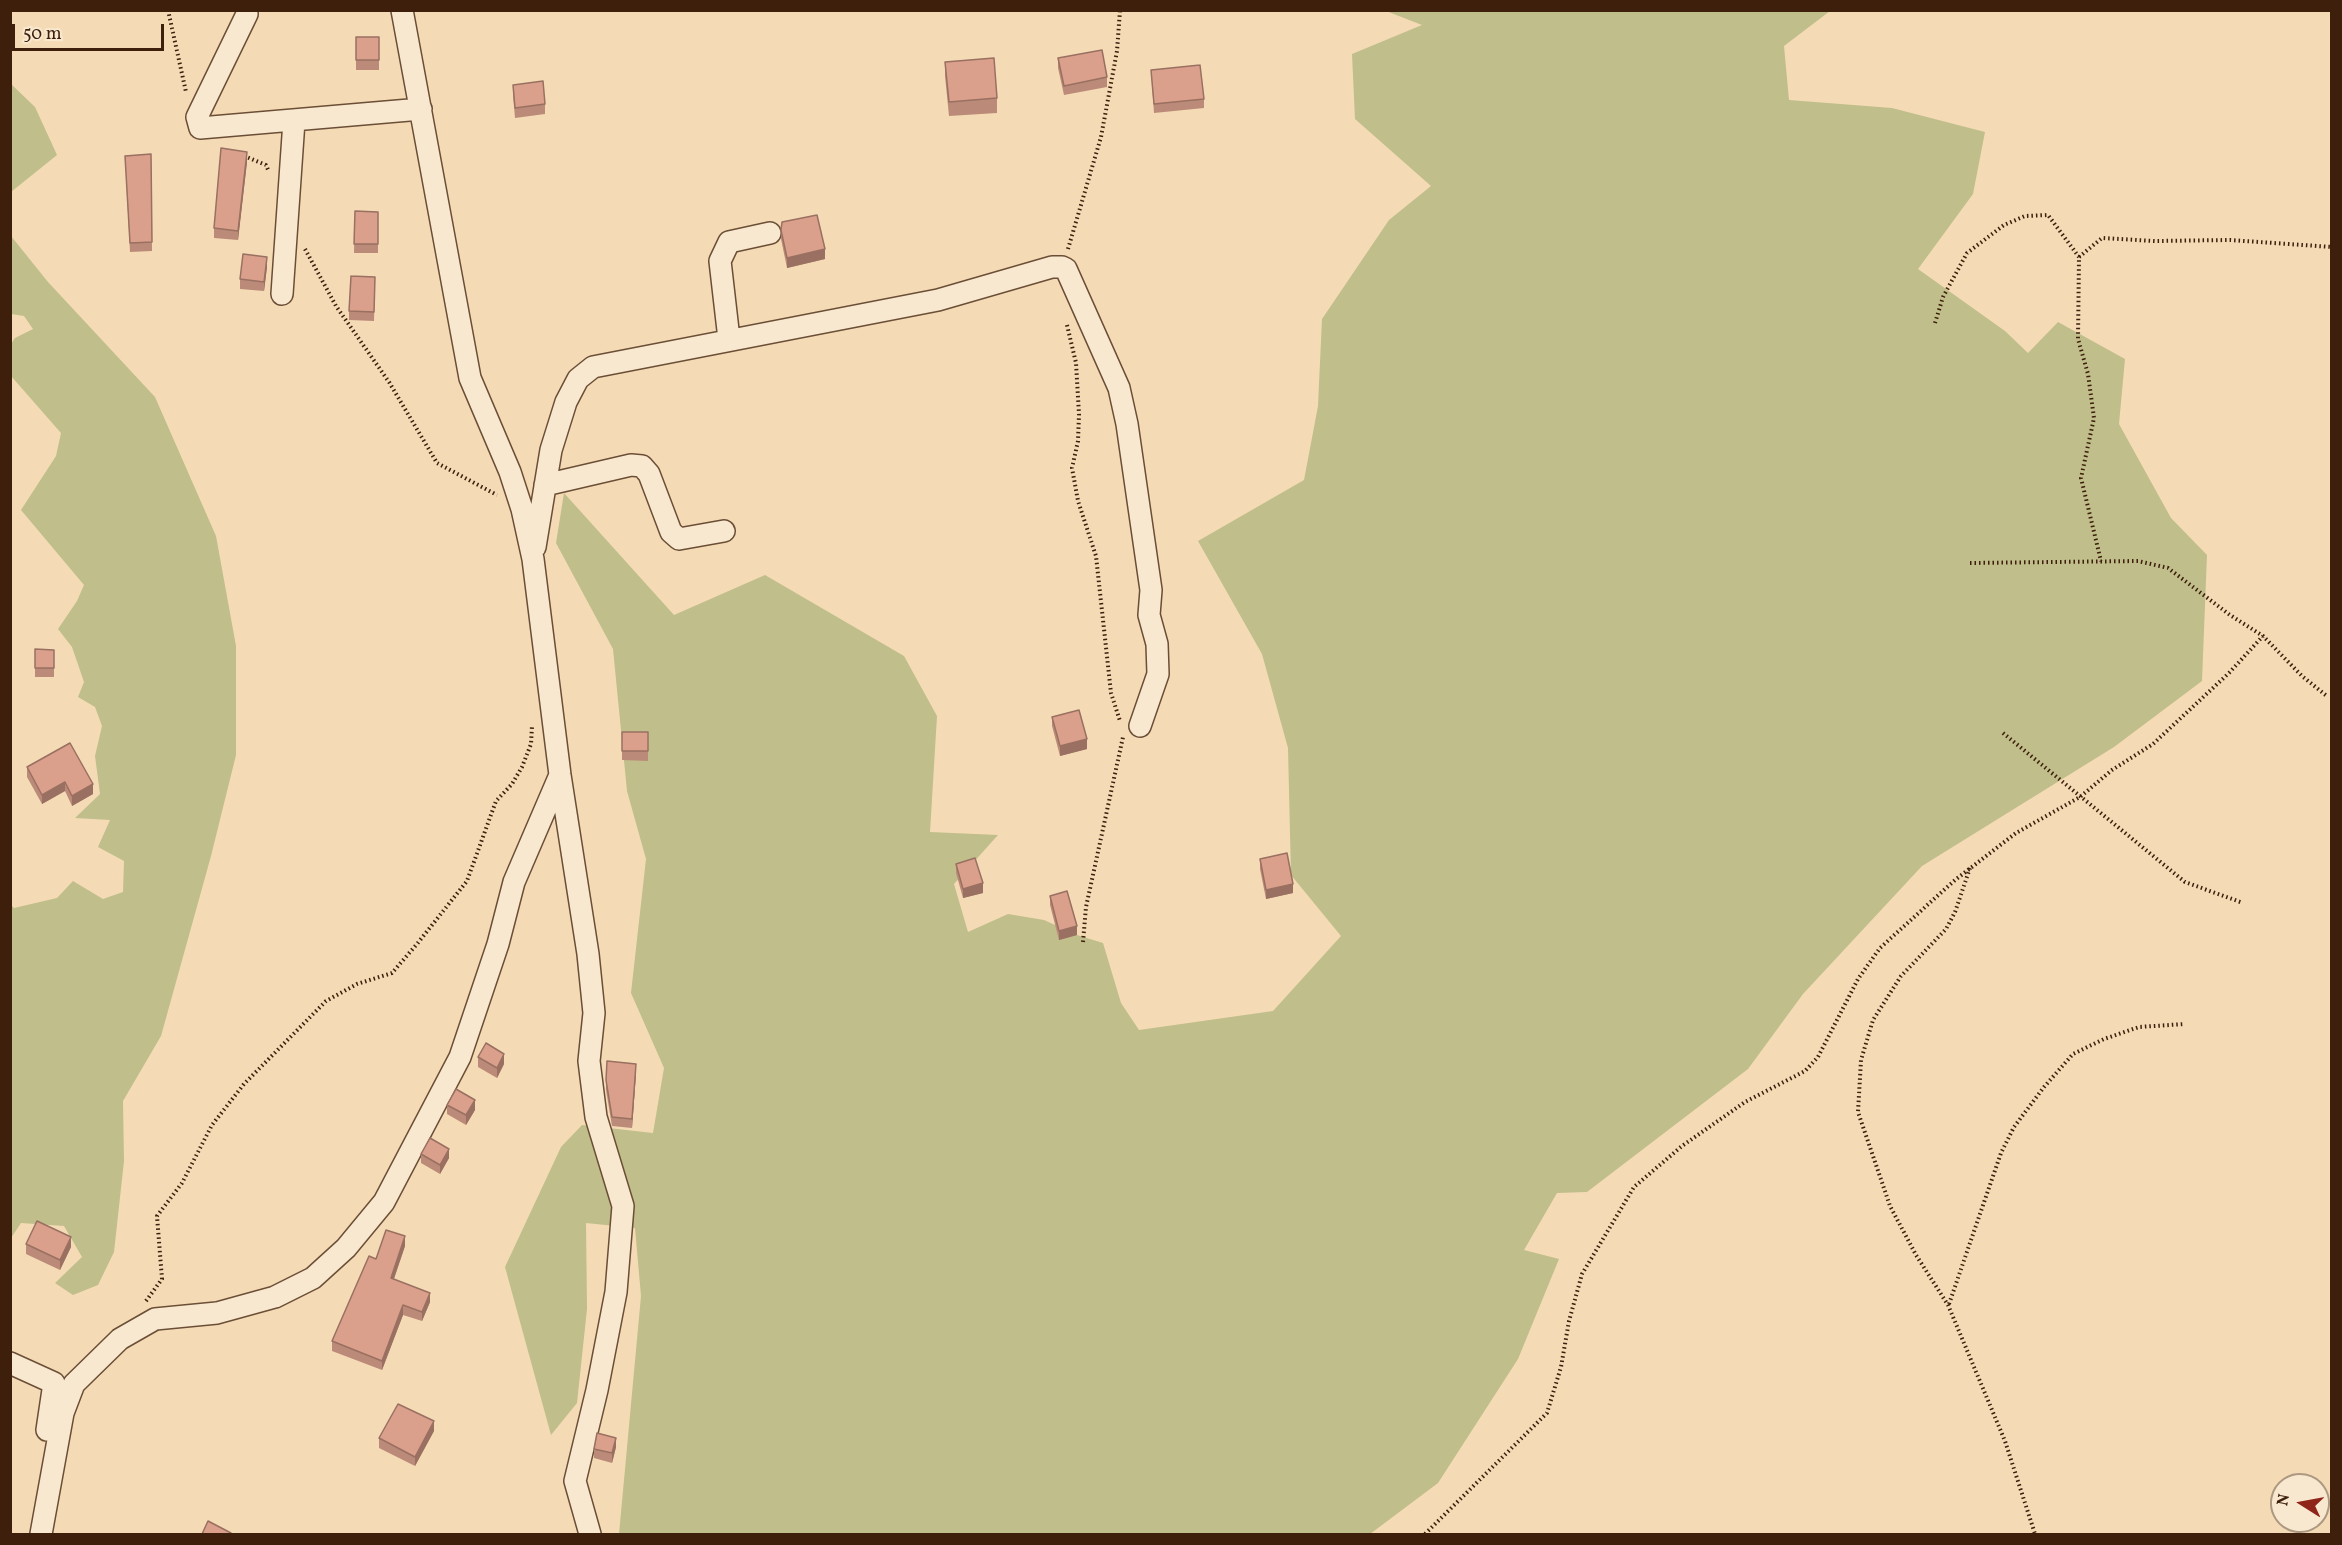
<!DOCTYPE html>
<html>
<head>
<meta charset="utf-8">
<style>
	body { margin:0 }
	#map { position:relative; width:2342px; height:1545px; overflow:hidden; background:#f4dbb5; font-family:Vollkorn,serif }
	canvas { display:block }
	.frame { position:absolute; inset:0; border:12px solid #3d1f0c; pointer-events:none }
	.north { position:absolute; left:2270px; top:1473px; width:60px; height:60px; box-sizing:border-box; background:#f8e8cf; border:2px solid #ad9881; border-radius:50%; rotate:281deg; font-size:16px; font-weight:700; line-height:24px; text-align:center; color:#3d1f0c }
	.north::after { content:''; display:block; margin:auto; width:21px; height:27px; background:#8f2418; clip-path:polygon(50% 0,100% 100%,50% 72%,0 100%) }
	.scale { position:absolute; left:12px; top:24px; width:152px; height:27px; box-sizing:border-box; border:3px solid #3d1f0c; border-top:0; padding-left:8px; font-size:18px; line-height:21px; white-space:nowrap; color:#3d1f0c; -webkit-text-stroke:4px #f8e8cf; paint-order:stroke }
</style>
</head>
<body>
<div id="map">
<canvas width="2342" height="1545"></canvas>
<div class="frame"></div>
<div class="north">N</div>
<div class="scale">50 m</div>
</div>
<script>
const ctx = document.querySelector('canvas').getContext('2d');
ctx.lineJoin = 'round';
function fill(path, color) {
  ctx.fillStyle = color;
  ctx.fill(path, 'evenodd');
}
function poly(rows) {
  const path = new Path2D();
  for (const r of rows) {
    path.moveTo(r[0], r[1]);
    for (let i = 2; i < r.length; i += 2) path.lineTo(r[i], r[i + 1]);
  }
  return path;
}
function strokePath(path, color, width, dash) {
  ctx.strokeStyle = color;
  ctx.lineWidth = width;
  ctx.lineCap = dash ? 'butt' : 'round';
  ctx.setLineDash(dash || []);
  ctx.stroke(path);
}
fill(poly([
	[1386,11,1830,11,1784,46,1789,100,1892,108,1985,132,1973,194,1918,269,2005,331,2028,353,2058,322,2125,359,2119,424,2171,518,2207,555,2202,681,2114,747,1922,866,1803,994,1748,1069,1587,1192,1557,1193,1524,1250,1559,1259,1518,1359,1438,1483,1370,1534,619,1534,641,1296,635,1228,586,1223,587,1309,577,1403,551,1435,505,1267,561,1147,582,1125,653,1133,664,1068,631,993,646,859,627,791,613,649,556,543,564,493,674,615,765,575,904,656,937,716,930,832,998,835,954,884,968,932,1008,914,1044,920,1077,935,1103,943,1121,1003,1139,1030,1273,1011,1341,936,1291,875,1288,748,1262,654,1198,541,1304,480,1318,406,1322,319,1389,220,1431,186,1355,119,1352,54,1422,25],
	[10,83,35,107,57,155,11,192],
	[11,236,48,282,155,397,216,536,236,646,236,755,211,856,161,1036,123,1101,124,1161,114,1252,98,1285,73,1295,55,1283,82,1257,64,1226,21,1223,11,1238,11,905,14,908,57,898,73,881,103,899,123,892,124,861,98,847,110,820,75,818,100,794,95,756,102,726,95,707,78,697,84,682,72,647,58,629,77,601,84,585,21,510,56,456,61,433,11,376,11,344,15,338,33,329,24,316,11,314]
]), '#c0be8a');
const minor = poly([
	[402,10,470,378,510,472,522,509,533,559,560,775,588,954,594,1013,589,1061,596,1117,623,1206,616,1292,597,1390,575,1481,590,1534],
	[247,14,197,117,200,128,421,109],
	[282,294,294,121],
	[729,339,720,261,729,242,770,233],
	[545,485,631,465,642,466,649,474,671,532,679,539,724,531],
	[535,547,551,450,566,402,578,379,593,367,938,300,1052,267,1062,267,1066,269,1119,388,1127,424,1151,590,1149,615,1157,644,1158,674,1140,726],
	[10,1363,54,1383,47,1430],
	[41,1534,63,1413,74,1384,120,1339,155,1319,217,1313,275,1297,313,1278,346,1248,384,1202,460,1057,498,944,514,882,560,775]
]);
strokePath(minor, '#6b4e36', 24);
strokePath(poly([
	[168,10,186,92],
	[244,156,266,165,269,172],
	[305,249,336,306,389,382,437,463,497,495],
	[1068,249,1101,137,1117,51,1120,10],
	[2079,257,2102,238,2155,241,2230,240,2332,247],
	[1935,323,1943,297,1967,253,2004,225,2025,216,2048,215,2079,257,2078,339,2088,374,2094,418,2081,478,2101,561],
	[1067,325,1076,363,1079,414,1078,441,1072,468,1078,501,1096,556,1111,693,1120,721],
	[1970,563,2138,561,2168,568,2230,615,2263,636,2302,676,2328,697],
	[2003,733,2185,882,2243,903],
	[1970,868,1955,912,1946,929,1901,976,1873,1020,1861,1060,1858,1112,1890,1206,1916,1255,1948,1305,2005,1441,2035,1534],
	[1083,942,1086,907,1123,737],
	[146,1301,162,1279,157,1216,182,1183,212,1125,244,1084,326,1001,357,984,392,973,417,944,467,881,496,801,512,784,522,767,531,744,532,726],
	[1949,1304,2001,1153,2014,1127,2044,1087,2073,1054,2104,1039,2139,1027,2185,1024],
	[1425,1534,1547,1413,1561,1367,1569,1321,1582,1274,1634,1187,1682,1146,1745,1102,1805,1071,1818,1057,1858,979,1880,948,1955,880,2016,833,2080,797,2112,770,2153,744,2229,673,2263,636]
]), '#3d1f0c', 4, [1.5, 3]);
strokePath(minor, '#f8e8cf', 21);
fill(poly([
	[356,37,379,37,379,70,356,70],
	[1058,58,1107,77,1107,87,1064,95,1058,68],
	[945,62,997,98,997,113,949,116,945,76],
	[1151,70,1204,99,1204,108,1154,113],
	[513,85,545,104,545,114,515,118,513,94],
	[151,154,152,251,130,252,125,156],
	[247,162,238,240,214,238,214,228],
	[355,211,378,212,378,253,354,253],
	[781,230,825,259,787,268,781,239],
	[267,267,264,291,240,289,240,279],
	[375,277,374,321,349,320,349,311],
	[35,649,54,650,54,677,35,677],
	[1052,717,1087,749,1060,756,1052,726],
	[622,732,648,732,648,761,622,760],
	[27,767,93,794,72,806,65,791,42,804,27,777],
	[1260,859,1293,893,1266,899,1260,869],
	[956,864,983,893,963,898,956,873],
	[1050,896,1077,935,1059,940,1050,905],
	[478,1057,504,1064,497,1078,478,1067],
	[636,1073,632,1128,612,1126,606,1090,606,1080],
	[447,1105,475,1110,466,1125,447,1114],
	[421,1154,449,1158,440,1174,421,1163],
	[26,1244,71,1247,60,1270,26,1254],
	[405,1246,394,1279,430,1302,422,1321,403,1315,382,1370,332,1351,332,1341,376,1259],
	[434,1431,415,1466,379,1448,379,1438],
	[616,1447,612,1463,594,1458,594,1449]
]), '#bc8a78');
fill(poly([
	[247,152,247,162,238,240,238,231],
	[825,249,825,259,787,268,787,258],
	[267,257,267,267,264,291,264,282],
	[1087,739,1087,749,1060,756,1060,746],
	[65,782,65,791,42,804,42,795],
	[93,784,93,794,72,806,72,796],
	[983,883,983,893,963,898,963,889],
	[1293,884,1293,893,1266,899,1266,890],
	[1077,926,1077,935,1059,940,1059,931],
	[504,1054,504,1064,497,1078,497,1068],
	[636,1064,636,1073,632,1128,632,1119],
	[475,1100,475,1110,466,1125,466,1115],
	[449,1149,449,1158,440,1174,440,1165],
	[405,1236,405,1246,391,1287,391,1278],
	[71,1237,71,1247,60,1270,60,1260],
	[430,1293,430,1302,422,1321,422,1312],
	[403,1305,403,1315,382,1370,382,1361],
	[434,1421,434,1431,415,1466,415,1457],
	[616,1438,616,1447,612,1463,612,1453]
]), '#997061');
const building = poly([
	[356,37,379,37,379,60,356,60,356,37],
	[1102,50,1107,77,1064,86,1058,58,1102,50],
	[994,58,997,98,949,102,945,62,994,58],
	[1200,65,1204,99,1154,104,1151,70,1200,65],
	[543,81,545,104,515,108,513,85,543,81],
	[221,148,247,152,238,231,214,228,221,148],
	[151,154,152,242,130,243,125,156,151,154],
	[355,211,378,212,378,244,354,244,355,211],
	[817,215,825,249,787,258,781,230,782,222,817,215],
	[243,254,267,257,264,282,240,279,243,254],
	[351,276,375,277,374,312,349,311,351,276],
	[35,649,54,650,54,668,35,668,35,649],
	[1079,710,1087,739,1060,746,1052,717,1079,710],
	[622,732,648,732,648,751,622,751,622,732],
	[70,743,93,784,72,796,65,782,42,795,27,767,70,743],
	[1287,853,1293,884,1266,890,1260,859,1287,853],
	[975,858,983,883,963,889,956,864,975,858],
	[1067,891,1077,926,1059,931,1050,896,1067,891],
	[486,1043,504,1054,497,1068,478,1057,486,1043],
	[607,1061,636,1064,632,1119,612,1117,606,1080,607,1061],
	[456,1089,475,1100,466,1115,447,1105,456,1089],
	[430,1138,449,1149,440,1165,421,1154,430,1138],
	[37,1221,71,1237,60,1260,26,1244,37,1221],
	[386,1230,405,1236,391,1278,430,1293,422,1312,403,1305,382,1361,332,1341,369,1256,376,1259,386,1230],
	[398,1404,434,1421,415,1457,379,1438,398,1404],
	[597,1433,616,1438,612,1453,594,1449,597,1433],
	[208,1521,231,1533,230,1534,202,1534,208,1521]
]);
fill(building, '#dba08b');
strokePath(building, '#997061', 1.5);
</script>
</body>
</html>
